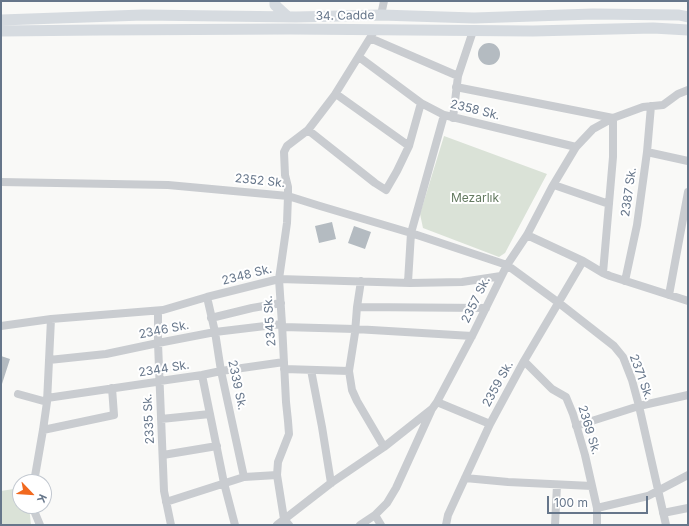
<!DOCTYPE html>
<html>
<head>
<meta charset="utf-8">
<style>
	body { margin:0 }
	#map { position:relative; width:689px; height:526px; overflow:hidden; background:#f9f9f7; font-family:Inter,sans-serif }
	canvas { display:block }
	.frame { position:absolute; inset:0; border:2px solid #66768a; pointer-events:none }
	.north { position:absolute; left:12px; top:474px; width:40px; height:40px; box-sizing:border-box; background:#fff; border:1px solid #c2c8d0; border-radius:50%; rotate:115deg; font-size:11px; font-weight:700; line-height:16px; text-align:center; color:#66768a }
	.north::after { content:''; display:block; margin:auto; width:14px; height:18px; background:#f1691f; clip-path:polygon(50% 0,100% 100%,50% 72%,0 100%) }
	.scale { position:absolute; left:547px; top:496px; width:101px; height:18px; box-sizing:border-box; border:2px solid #66768a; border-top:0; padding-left:5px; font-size:12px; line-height:14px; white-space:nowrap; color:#66768a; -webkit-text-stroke:3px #fff; paint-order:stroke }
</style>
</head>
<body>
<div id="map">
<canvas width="689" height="526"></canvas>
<div class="frame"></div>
<div class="north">K</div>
<div class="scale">100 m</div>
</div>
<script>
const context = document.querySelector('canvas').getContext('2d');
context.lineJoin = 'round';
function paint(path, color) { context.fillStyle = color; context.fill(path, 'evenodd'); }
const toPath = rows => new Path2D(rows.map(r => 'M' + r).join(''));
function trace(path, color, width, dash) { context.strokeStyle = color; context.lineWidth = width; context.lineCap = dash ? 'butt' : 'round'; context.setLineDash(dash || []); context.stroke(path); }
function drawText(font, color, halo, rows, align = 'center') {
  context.font = font + ' Inter,sans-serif'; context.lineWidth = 4; context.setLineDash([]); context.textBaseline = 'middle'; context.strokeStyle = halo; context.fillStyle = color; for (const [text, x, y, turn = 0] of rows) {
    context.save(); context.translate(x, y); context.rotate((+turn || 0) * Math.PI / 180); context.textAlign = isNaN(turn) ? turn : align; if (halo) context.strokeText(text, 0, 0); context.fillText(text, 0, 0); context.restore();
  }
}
paint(toPath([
	[444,136,547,174,505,253,499,257,423,228,420,214],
	[20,488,20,506,29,506,31,525,1,525,1,491]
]), '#dae2d7');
paint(toPath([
	'478 54a11 11 0 1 1 22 0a11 11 0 1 1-22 0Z',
	[332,222,336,239,319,243,315,226],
	[354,226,371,232,365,249,348,243],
	[1,356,10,359,2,384,1,383]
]), '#b4bbc1');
trace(toPath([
	[381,15,384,1],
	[370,38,458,76],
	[359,57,421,103,444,115,576,147],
	[456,87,613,118,613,157,603,273],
	[336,94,409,146],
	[453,118,458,76,473,31],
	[308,130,375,183,386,190,397,171,409,146,421,103],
	[647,152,688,161],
	[1,182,168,185,288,196,320,206,411,233,507,265,559,303,614,346,623,357,632,380,639,406,666,525],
	[554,185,609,204],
	[527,235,583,261,603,273,610,276,688,301],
	[361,281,357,307,355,333,349,371,352,390,357,401,384,447],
	[625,281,637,225,647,152,651,106],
	[408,282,411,233,444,115],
	[669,295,688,192],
	[207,297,215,332,221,371,244,477],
	[357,307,486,308],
	[158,311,158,343,164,491,171,525],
	[211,318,252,308,281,303],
	[1,326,51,319,163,310,207,297,279,279,410,283,462,282,501,276],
	[283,327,355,329,472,336],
	[49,360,106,354,158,343,215,332,282,324],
	[524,361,552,389,566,397,573,414,585,455,597,508,597,525],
	[284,369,349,371],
	[311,370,322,427,331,483],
	[202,375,224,483,235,525],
	[18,394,47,402],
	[47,398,156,382,160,381,202,375,221,371,284,362],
	[437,402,490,424],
	[161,419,210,414],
	[576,426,639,406,688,395],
	[43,430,114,415,112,388],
	[163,455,217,446],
	[465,478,508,482,592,486],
	[34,482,43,430,47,402,51,319],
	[166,502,244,477,277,475],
	[34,506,35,513,40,525],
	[597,508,648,496,688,475],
	[663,513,688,508],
	[375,515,381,525],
	[277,525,331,483,384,447,432,409,437,402,472,336,507,265,527,235,552,187,576,147,593,129,613,118,643,107,663,105,678,94,688,90],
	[289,525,284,519,277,475,278,462,289,434,288,421,286,402,282,324,279,279,287,223,288,196,288,187,285,175,284,152,287,146,308,130,334,96,375,30],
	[360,525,375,515,387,503,396,488,431,411],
	[446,525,448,515,490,424,524,361,583,261],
	[555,525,557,485]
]), '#c9ccd0', 8);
trace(toPath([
	[275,1,275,5,288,17],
	[1,20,143,15,296,17,381,15,474,18,593,14,679,15,688,17],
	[1,31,101,30,290,29,533,31,653,28,688,30]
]), '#d6dbe0', 11);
drawText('12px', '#66768a', '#fff', [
	["34. Cadde",345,16,-1],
	["2358 Sk.",475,110,14],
	["2352 Sk.",260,181,6],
	["2387 Sk.",629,192,-82],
	["2348 Sk.",247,275,-14],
	["2357 Sk.",476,300,-64],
	["2345 Sk.",270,321,-94],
	["2346 Sk.",164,330,-11],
	["2344 Sk.",164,369,-9],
	["2371 Sk.",641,377,70],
	["2359 Sk.",498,384,-61],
	["2339 Sk.",237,385,78],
	["2335 Sk.",149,419,-93],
	["2369 Sk.",589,430,73]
]);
drawText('12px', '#647a61', '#fff', [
	["Mezarlık",475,198]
]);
</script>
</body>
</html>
